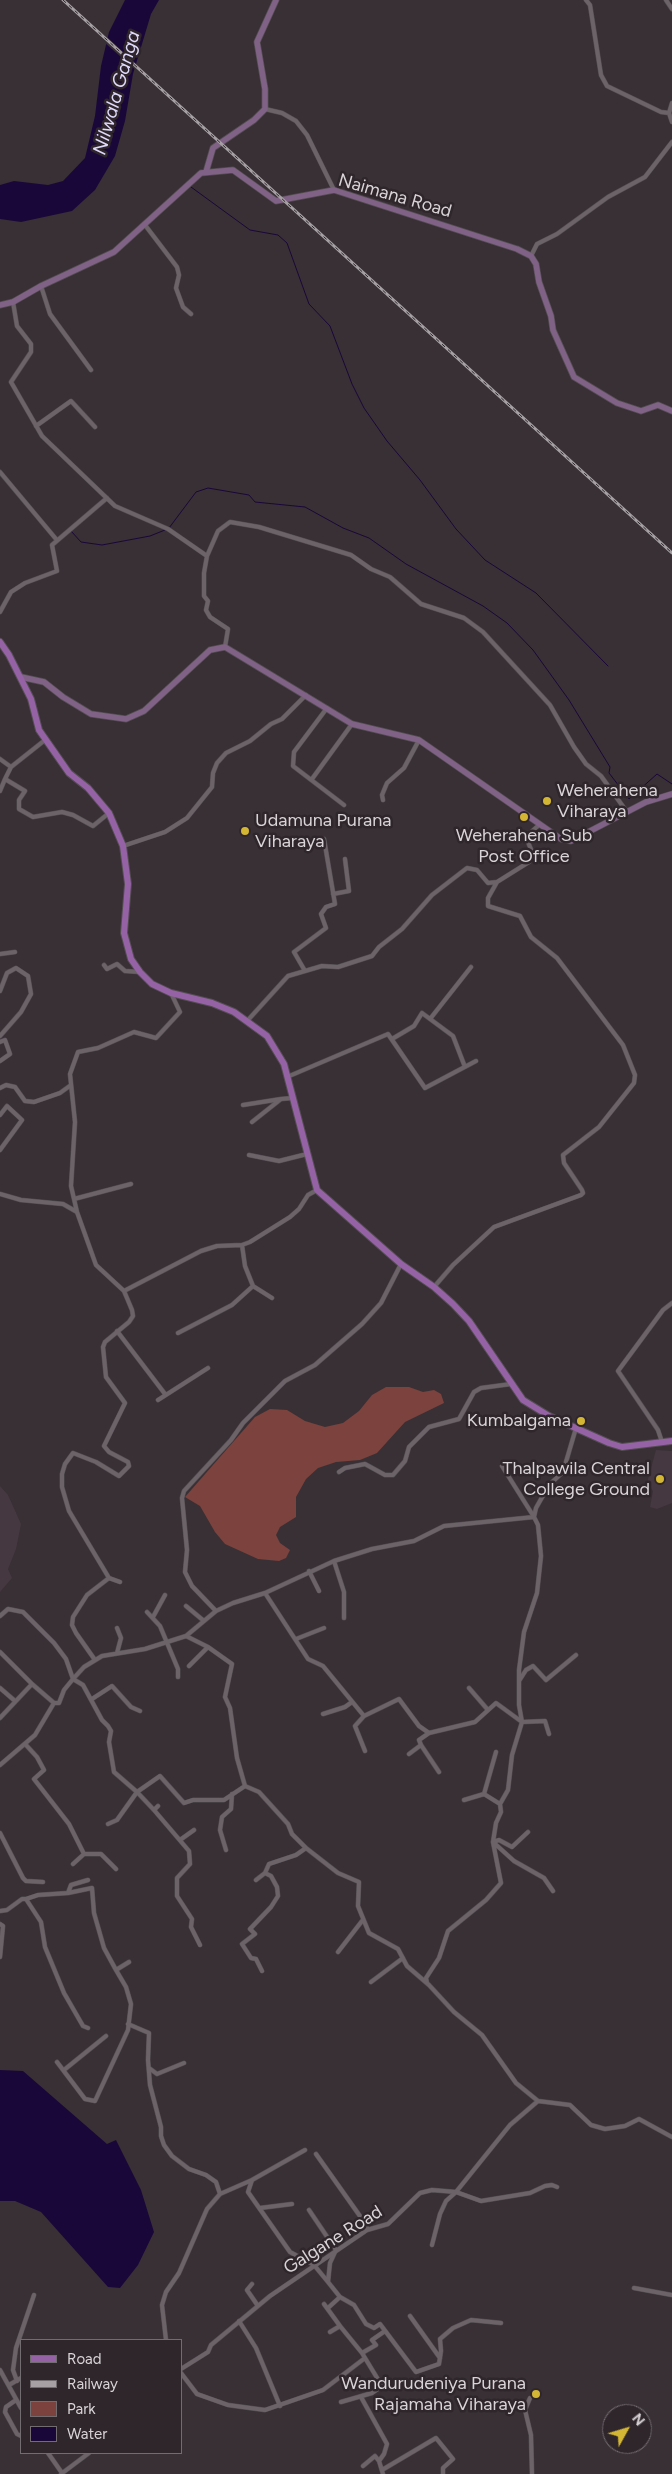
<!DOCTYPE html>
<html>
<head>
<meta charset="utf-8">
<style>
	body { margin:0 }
	#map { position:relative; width:672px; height:2474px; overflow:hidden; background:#383035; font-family:Figtree,sans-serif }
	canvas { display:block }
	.legend { position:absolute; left:20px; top:2339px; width:162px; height:115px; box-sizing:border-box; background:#2e262b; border:1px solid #726b70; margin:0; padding:6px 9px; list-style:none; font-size:15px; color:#d9d3d7 }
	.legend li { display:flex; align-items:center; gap:10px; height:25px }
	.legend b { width:25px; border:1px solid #726b70 }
	.north { position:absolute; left:602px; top:2404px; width:50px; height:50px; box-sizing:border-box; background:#2e262b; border:1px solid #726b70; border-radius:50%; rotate:51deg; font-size:14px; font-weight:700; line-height:20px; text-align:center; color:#d9d3d7 }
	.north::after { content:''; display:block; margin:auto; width:18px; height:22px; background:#d4b635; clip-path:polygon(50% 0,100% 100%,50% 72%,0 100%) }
</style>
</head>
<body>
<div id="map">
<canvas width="672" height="2474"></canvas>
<ul class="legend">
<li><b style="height:6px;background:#9562a5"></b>Road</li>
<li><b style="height:6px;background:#a6a0a4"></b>Railway</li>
<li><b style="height:14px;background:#7c423d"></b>Park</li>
<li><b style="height:14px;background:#1a073a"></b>Water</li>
</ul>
<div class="north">N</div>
</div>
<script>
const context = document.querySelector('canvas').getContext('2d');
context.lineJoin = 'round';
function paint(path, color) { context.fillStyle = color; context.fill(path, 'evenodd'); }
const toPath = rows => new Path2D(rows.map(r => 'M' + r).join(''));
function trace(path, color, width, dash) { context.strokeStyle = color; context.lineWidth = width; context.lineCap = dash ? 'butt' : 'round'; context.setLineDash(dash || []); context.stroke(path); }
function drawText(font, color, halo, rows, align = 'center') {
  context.font = font + ' Figtree,sans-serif'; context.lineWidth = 5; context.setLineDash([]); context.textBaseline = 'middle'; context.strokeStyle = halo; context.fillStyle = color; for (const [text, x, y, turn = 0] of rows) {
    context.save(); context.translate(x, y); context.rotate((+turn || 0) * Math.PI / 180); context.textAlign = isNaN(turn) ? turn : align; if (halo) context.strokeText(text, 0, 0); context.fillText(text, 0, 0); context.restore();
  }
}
paint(toPath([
	[656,1450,672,1451,672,1503,657,1509,650,1507,653,1491,647,1483],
	[0,1486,8,1495,21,1524,16,1549,8,1569,12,1578,0,1592]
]), '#463841');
paint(toPath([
	[386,1387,409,1387,423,1392,434,1390,441,1394,444,1403,405,1422,377,1453,360,1460,336,1462,318,1468,306,1479,296,1497,296,1517,280,1527,276,1535,280,1543,290,1550,286,1558,279,1561,258,1559,225,1544,215,1532,200,1506,185,1497,255,1417,270,1409,287,1410,305,1421,325,1427,343,1423,359,1411,372,1395]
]), '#7c423d');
paint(toPath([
	[125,0,159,0,151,14,133,74,125,121,115,156,95,190,72,211,21,222,0,219,0,185,14,181,48,185,63,181,85,158,95,116,101,66,109,32],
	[0,2070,23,2071,107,2144,116,2140,141,2190,154,2232,138,2265,120,2288,108,2287,41,2212,15,2201,0,2201]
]), '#1a073a');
paint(toPath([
	[106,36,138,66,137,71,104,42]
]), '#383035');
trace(toPath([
	[191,187,250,230,278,235,287,243,309,304,330,326,352,384,364,408,387,441,420,480,456,529,485,560,536,593,608,666],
	[169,528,196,492,208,488,249,495,255,502,305,507,343,528,369,538,406,564,483,606,507,623,533,650,569,700,610,767,609,773,629,799,657,774,672,784],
	[71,531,81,542,102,545,150,536,165,530]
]), '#1a073a', 1);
const street = toPath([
	[586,0,590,5,601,75,607,86,661,112,669,113],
	[666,0,672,9],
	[672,103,669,113,672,122],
	[265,109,282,113,296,121,307,135,334,190],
	[145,225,177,267,179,275,176,288,183,307,191,314],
	[531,256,537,244,557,234,608,197,645,177,672,142],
	[41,286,50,314,91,370],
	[13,302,17,326,31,344,31,352,11,382,42,436,115,506,168,529,207,556],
	[36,426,71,401,95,427],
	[0,472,56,539],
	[0,612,11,592,25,583,57,571,52,545,107,498],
	[225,647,228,629,210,617,206,610,208,601,204,596,204,573,207,556,218,531,230,522,259,527,351,555,371,569,390,577,421,604,464,618,483,632,550,705,574,747,586,764,601,776,627,812],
	[327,708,294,752,293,766,344,805],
	[45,740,11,767,5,779,25,791,19,800,19,809,33,817,62,812,73,815,93,826,109,813],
	[0,759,11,767],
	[312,779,352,724],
	[0,791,5,779],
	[383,800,382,795,387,783,404,768,419,740],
	[123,846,165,832,187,818,212,787,213,773,217,763,226,753,250,741,271,724,282,719,306,695],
	[333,894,349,891,345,859],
	[0,954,15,952],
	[104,965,107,969,117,964,125,971,140,972],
	[305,971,294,952,326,928,321,914,326,907,335,904,324,839],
	[0,991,7,973,16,968,28,976,31,994,21,1012,0,1036],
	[430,1019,471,967],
	[248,1020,288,976,322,966,338,967,372,956,379,947,402,929,432,895,467,868,477,870,488,883,497,882,529,862,532,852,528,842,529,834,540,824],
	[392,1039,414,1026,422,1013,453,1036,465,1067],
	[0,1042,5,1040,10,1054,0,1061],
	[287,1077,388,1034,425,1088,476,1061],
	[0,1088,6,1085,15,1087,25,1101,34,1102,60,1093,71,1085],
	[243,1105,281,1099],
	[0,1115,7,1106,22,1120,0,1150],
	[252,1122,281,1099,292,1098],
	[249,1155,279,1161,307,1154],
	[0,1194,21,1200,63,1204,77,1212,96,1265,124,1291,132,1310,133,1316,129,1322,105,1342,103,1347,106,1377,125,1403,104,1446,109,1452,128,1462,129,1466,119,1476,96,1462,73,1453,65,1464,62,1474,62,1487,69,1511,109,1578],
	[74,1199,131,1184],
	[77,1212,71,1186,75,1122,70,1074,78,1052,98,1048,134,1032,156,1038,180,1012,171,993],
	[253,1286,272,1298],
	[434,1287,453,1265,494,1227,581,1195,583,1193,582,1190,564,1163,563,1155,599,1127,634,1083,635,1075,623,1045,557,958,531,937,520,916,488,906,488,898,497,882],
	[124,1291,201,1251,217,1246,242,1245,250,1242,290,1217,299,1209,308,1195,317,1190],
	[117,1331,165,1394],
	[178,1333,232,1305,253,1286,245,1266,242,1245],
	[158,1400,208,1368],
	[662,1442,658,1430,618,1371,663,1310,672,1303],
	[502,1466,534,1517],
	[339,1472,345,1468,365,1464,385,1475,393,1475,405,1461,409,1447,429,1427,459,1419,474,1392,481,1388,511,1384],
	[334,1561,344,1592,344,1618],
	[309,1571,319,1591],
	[265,1593,308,1659,323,1666,364,1716,399,1699,419,1726,429,1733,475,1722,496,1703,522,1722,545,1721,549,1734],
	[186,1606,204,1621],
	[216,1611,192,1586,185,1572,187,1550,182,1498,184,1491,231,1440,243,1423,285,1381,315,1365,362,1324,381,1303,401,1264],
	[147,1612,160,1626,178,1669,178,1677],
	[0,1616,8,1609,23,1612,54,1643,66,1659,73,1679,83,1685,102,1720,108,1726,111,1731,109,1742,114,1772,137,1792,117,1820,108,1824],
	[153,1617,165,1595],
	[117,1628,121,1638,117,1653],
	[186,1636,208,1647,232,1664,225,1697,230,1708,237,1758,245,1786,259,1792,288,1824,292,1834,306,1848,338,1873,359,1882,358,1906,369,1933,398,1949,407,1966,429,1985,454,2012,482,2035,516,2083,538,2101,570,2105,591,2125,605,2129,625,2126,639,2119,672,2137],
	[296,1639,324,1628],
	[0,1652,32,1684,54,1703],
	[95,1660,76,1633,72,1625,73,1617,87,1595,109,1578,120,1582],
	[189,1666,208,1647],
	[519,1681,526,1670,533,1666,546,1680,576,1655],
	[0,1688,15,1701],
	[469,1688,488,1710],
	[92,1699,112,1686,131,1707,140,1711],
	[323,1714,345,1707,352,1702],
	[364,1716,355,1726,365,1751],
	[0,1718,32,1684],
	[26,1745,37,1757,44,1770,34,1779,69,1824,84,1854,101,1854,116,1869],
	[421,1745,439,1772],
	[409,1754,421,1745,419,1740,429,1733],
	[0,1765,35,1735,54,1703,59,1703,64,1690,73,1679,84,1667,102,1656,145,1649,186,1636,216,1611,233,1603,265,1593,334,1561,372,1549,414,1541,444,1526,534,1517],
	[484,1794,496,1752],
	[464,1800,484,1794,500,1804],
	[158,1806,154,1810,137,1792,160,1776,184,1803,193,1800,224,1800,245,1786],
	[154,1810,189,1851,190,1864,177,1878,177,1896,192,1919,191,1927,200,1945],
	[0,1833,23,1878,26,1881,43,1882],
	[180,1840,194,1830],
	[493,1842,514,1861,544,1878,553,1891],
	[493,1842,499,1840,512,1847,528,1832],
	[226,1850,220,1830,222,1817,231,1809,232,1794],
	[73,1864,84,1854],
	[256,1880,265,1873,269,1864,296,1855,306,1848],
	[68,1893,71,1885,88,1880],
	[26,1899,38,1895,68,1893,92,1888,94,1913,104,1948,116,1970,129,1962],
	[0,1911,7,1910,22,1899,26,1899,41,1922,45,1947,64,1993,83,2026,88,2028],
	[0,1924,3,1926,0,1957],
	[338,1952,362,1921],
	[262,1971,256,1959,251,1958,242,1944,255,1934,250,1929,271,1907,278,1896,277,1887,271,1876,265,1873],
	[371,1982,403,1958],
	[427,1983,426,1978,439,1958,448,1931,486,1900,501,1883,493,1842,496,1823,501,1812,500,1804,508,1790,512,1755,522,1722,519,1705,519,1670,524,1632,537,1593,541,1556,538,1525,534,1517,536,1508,549,1485,563,1472,576,1428],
	[128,2024,149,2033,148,2060,150,2085,161,2127,161,2136,164,2145,172,2156,189,2169,206,2175,216,2182,220,2194,207,2209,179,2273,166,2292,162,2305,166,2340],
	[57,2062,85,2099,95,2101,128,2030,131,2004,126,1987,116,1970],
	[149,2068,157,2074,184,2063],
	[64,2070,106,2036],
	[305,2150,252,2180,248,2192,290,2252,314,2265,328,2282],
	[316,2154,367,2226,367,2230],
	[220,2194,252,2180],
	[260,2208,292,2204],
	[309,2210,336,2250,330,2263,328,2282,340,2297,354,2305,366,2324,374,2328,380,2324,416,2372,439,2364,441,2351,440,2339,453,2328,471,2320,501,2323],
	[432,2245,440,2214,446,2201,456,2192,481,2201,530,2193,545,2186,552,2185,557,2187],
	[252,2284,247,2290,258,2306],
	[634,2288,672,2295],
	[324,2304,340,2326],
	[328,2308,340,2297],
	[410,2316,440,2358],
	[239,2321,256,2348,280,2406],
	[330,2332,340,2326,362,2353],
	[181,2369,208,2352,211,2345,270,2296,367,2230,388,2224,420,2193,432,2190,456,2192,510,2125,538,2101],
	[0,2370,21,2408],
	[181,2373,197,2394,228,2405,265,2410,323,2390,365,2358],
	[17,2381,13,2370,16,2348,34,2295],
	[9,2385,21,2378],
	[361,2397,387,2444,384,2454,379,2461,383,2474],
	[530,2398,525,2410,531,2435,532,2474],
	[16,2400,6,2407,5,2412,17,2434,21,2436],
	[341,2402,372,2393,382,2386,362,2353,376,2345,372,2340,385,2331],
	[48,2453,62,2473],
	[363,2466,375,2456,379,2461],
	[382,2470,436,2438,453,2459,443,2468,443,2474],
	[61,2474,89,2453]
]);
const secondary = toPath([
	[206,172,213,148,254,120,265,109,265,89,257,42,276,0],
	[0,305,13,302,41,286,114,252,201,173,233,170,276,201,334,190,517,249,531,256,536,264,539,282,551,316,553,330,574,377,617,403,641,411,658,405,672,411],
	[21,677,44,682,63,697,91,714,126,719,144,711,210,650,225,647,352,724,419,740,561,839,571,841,646,802,672,794]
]);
const primary = toPath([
	[0,642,9,655,31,699,39,730,69,773,88,788,109,813,123,846,128,884,124,933,131,959,140,972,152,984,171,993,212,1003,234,1012,267,1036,284,1064,317,1190,401,1264,434,1287,453,1304,469,1321,523,1400,549,1416,609,1443,622,1447,672,1441]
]);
trace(street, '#534c51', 5);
trace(secondary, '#534c51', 7);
trace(primary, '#534c51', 8);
trace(street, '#6c6368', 4);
trace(secondary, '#806286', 5.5);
trace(primary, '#9562a5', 6);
const rail = toPath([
	[63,0,672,553]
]);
trace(rail, '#a6a0a4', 3);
trace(rail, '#2e262b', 1, [4]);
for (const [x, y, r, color] of [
	[547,801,5,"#d4b635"],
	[524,817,5,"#d4b635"],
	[245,831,5,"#d4b635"],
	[581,1421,5,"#d4b635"],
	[660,1479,5,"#d4b635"],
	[536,2394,5,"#d4b635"]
]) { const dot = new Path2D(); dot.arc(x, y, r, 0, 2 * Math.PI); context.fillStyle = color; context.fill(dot); trace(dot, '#2e262b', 2); }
drawText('18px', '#d9d3d7', '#2e262b', [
	["Naimana Road",395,196,16],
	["Galgane Road",333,2240,-32]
]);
drawText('18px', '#d9d3d7', '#2e262b', [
	["Weherahena",557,791,"left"],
	["Viharaya",557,812,"left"],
	["Udamuna Purana",255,821,"left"],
	["Viharaya",255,842,"left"],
	["Weherahena Sub",524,836,"center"],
	["Post Office",524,857,"center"],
	["Kumbalgama",571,1421],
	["Thalpawila Central",650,1469],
	["College Ground",650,1490],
	["Wandurudeniya Purana",526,2384],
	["Rajamaha Viharaya",526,2405]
], 'right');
drawText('italic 19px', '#dfd9fc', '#2e262b', [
	["Nilwala Ganga",117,93,-74]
]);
</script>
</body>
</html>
